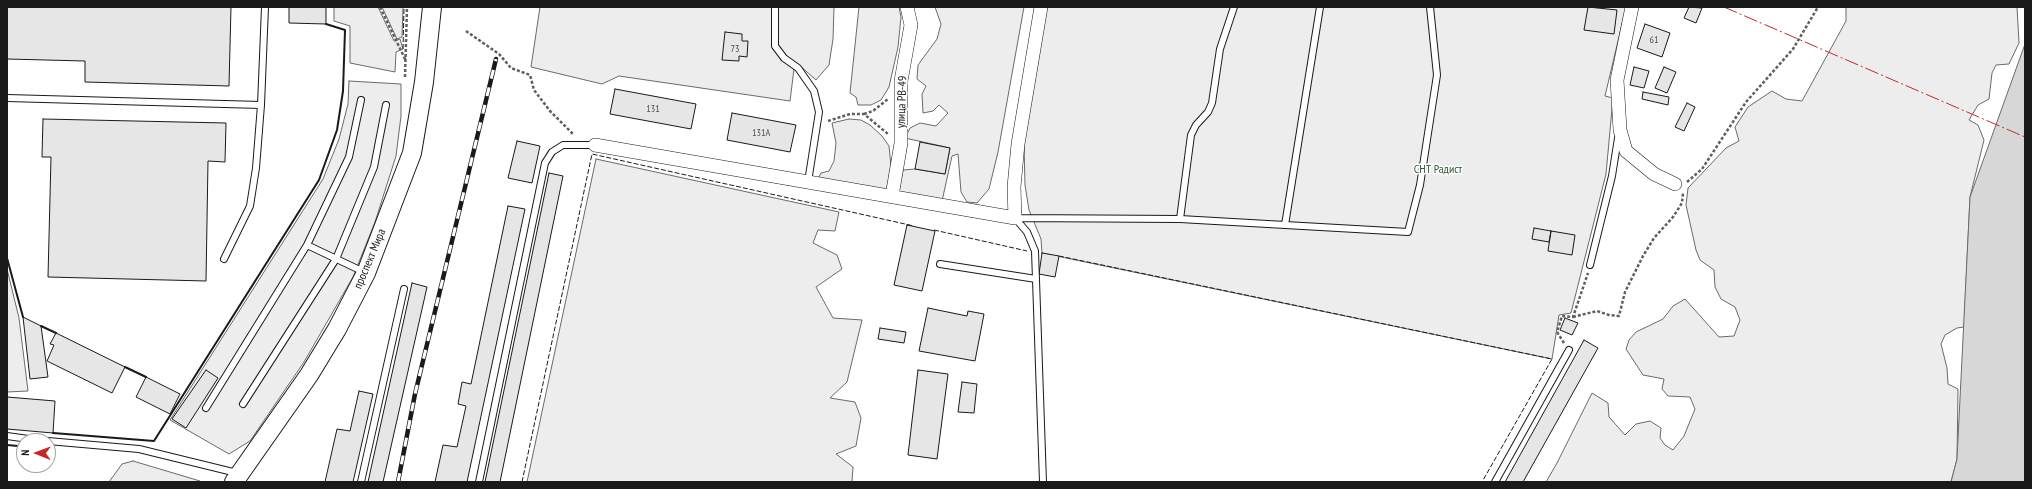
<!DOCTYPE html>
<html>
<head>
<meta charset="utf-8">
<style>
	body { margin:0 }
	#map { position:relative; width:2032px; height:489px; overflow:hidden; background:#fff; font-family:"PT Sans Narrow",sans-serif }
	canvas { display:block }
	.frame { position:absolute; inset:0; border:8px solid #1a1a1a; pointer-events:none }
	.north { position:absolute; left:16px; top:433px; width:40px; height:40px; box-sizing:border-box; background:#fff; border:1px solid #a3a3a3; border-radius:50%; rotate:271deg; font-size:11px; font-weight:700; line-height:16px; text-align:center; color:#1a1a1a }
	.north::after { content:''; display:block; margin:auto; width:14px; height:18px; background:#c62828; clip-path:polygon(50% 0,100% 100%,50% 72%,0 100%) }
</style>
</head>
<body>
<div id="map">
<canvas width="2032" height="489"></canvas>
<div class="frame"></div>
<div class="north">N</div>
</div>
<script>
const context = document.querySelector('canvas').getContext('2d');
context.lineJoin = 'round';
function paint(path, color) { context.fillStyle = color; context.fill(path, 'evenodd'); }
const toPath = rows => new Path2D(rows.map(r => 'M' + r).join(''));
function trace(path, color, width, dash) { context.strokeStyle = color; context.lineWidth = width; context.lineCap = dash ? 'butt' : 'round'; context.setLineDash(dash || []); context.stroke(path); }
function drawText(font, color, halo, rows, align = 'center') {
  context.font = font + ' "PT Sans Narrow",sans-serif'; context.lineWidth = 3; context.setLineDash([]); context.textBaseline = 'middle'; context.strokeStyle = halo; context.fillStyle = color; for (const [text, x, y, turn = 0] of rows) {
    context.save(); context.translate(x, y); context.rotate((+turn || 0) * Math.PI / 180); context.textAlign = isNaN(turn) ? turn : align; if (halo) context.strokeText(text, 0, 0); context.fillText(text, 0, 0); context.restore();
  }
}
const built = toPath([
	[334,7,378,7,394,41,400,39,403,49,396,52,395,72,350,63,350,26,334,21,334,7],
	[382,7,403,7,402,37,397,39,382,7],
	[540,7,834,7,833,39,829,65,816,80,798,64,794,69,790,101,619,76,602,84,531,67,540,7],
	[859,7,899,7,901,17,898,47,889,87,881,100,871,105,858,105,856,97,850,93,859,7],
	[935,7,1024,7,998,152,989,189,977,203,967,202,961,192,958,154,952,156,942,201,898,193,903,170,915,169,945,174,950,148,905,138,910,128,920,123,936,126,948,113,939,105,933,111,923,113,922,94,926,86,917,79,918,65,937,39,941,24,935,7],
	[1044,7,1626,7,1605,96,1613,98,1606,174,1571,313,1559,315,1552,359,1042,253,1041,239,1029,210,1025,185,1024,144,1044,7],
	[1846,7,2017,7,2019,43,2009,64,1996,65,1992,73,1989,99,1978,105,1969,120,1978,125,1984,140,1970,197,1964,327,1957,328,1945,335,1941,344,1947,368,1948,384,1958,389,1957,459,1951,482,1546,482,1557,463,1592,393,1608,403,1609,417,1625,435,1636,424,1650,421,1661,428,1660,438,1665,445,1673,450,1684,436,1695,409,1690,397,1668,396,1662,389,1664,379,1643,375,1626,349,1629,340,1636,332,1663,319,1673,306,1685,299,1719,337,1734,336,1740,320,1735,307,1721,299,1715,287,1714,270,1700,260,1696,250,1686,205,1688,188,1726,148,1739,141,1735,127,1748,107,1772,91,1786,99,1802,101,1846,21,1846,7],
	[349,81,401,84,401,116,396,156,375,222,353,277,304,362,250,441,229,454,170,420,323,179,339,139,348,104,349,81],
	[849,119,861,120,870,125,882,136,889,146,891,166,887,190,818,179,821,173,829,171,834,161,836,143,832,123,849,119],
	[596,159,839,212,835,231,818,230,813,243,837,255,842,269,816,287,833,318,862,320,847,382,830,398,855,402,861,418,856,446,836,454,853,467,852,482,527,482,596,159],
	[7,269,19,318,28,391,7,392,7,269],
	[133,461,200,481,201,482,109,482,122,464,133,461]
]);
paint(built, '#ededed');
trace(built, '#6a6a6a', 1);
const water = toPath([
	[2025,44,2025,482,1951,482,1957,459,1970,197,2025,44]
]);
paint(water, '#d7d7d7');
trace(water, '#6a6a6a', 1);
const building = toPath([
	[7,7,231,7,229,86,85,82,85,61,7,59,7,7],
	[289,7,326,7,326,24,289,23,289,7],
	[1588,7,1617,10,1614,34,1584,30,1588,7],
	[1689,7,1702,8,1696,23,1684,18,1689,7],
	[1645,24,1670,33,1662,57,1637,48,1645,24],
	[725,32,742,34,742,41,748,41,747,57,739,56,739,61,722,60,725,32],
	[1634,67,1649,71,1644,88,1630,85,1634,67],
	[1664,67,1676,72,1667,93,1655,88,1664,67],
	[615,89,696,104,691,129,610,114,615,89],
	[1643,92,1669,97,1668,105,1642,99,1643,92],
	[1687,103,1695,107,1684,131,1675,127,1687,103],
	[732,113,796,125,790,152,727,140,732,113],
	[43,119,226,123,225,162,208,161,206,281,48,277,51,157,42,157,43,119],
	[517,141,540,146,532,183,508,178,517,141],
	[920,142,950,148,945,174,915,169,920,142],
	[549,173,563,176,500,482,485,482,549,173],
	[508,206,525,209,467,482,435,482,443,445,457,447,466,406,458,404,462,382,471,384,508,206],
	[907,225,935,231,922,291,894,285,907,225],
	[1534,228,1551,231,1549,242,1532,239,1534,228],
	[1551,231,1575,235,1572,255,1548,251,1551,231],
	[1042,253,1059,256,1055,277,1039,274,1042,253],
	[412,283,427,287,383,482,368,482,412,283],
	[928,308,967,316,968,311,984,314,975,361,919,351,928,308],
	[23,317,41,326,48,377,30,379,23,317],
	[1565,318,1578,323,1572,335,1560,330,1565,318],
	[880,328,906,332,904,343,878,339,880,328],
	[56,333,125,367,112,393,47,361,54,345,50,344,56,333],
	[1584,340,1598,348,1523,482,1505,482,1584,340],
	[206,370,218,378,186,428,172,419,206,370],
	[918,370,948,374,937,459,908,455,918,370],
	[146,377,180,394,170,414,136,397,146,377],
	[962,382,977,384,974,413,958,412,962,382],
	[359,391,373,394,353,482,325,482,337,429,350,431,359,391],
	[7,397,55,401,53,433,7,429,7,397]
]);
paint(building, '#e6e6e6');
trace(building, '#1a1a1a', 1);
const lane = toPath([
	[775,7,775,46,784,58,798,68,814,91,819,112,808,182],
	[7,98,261,105],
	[1015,218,1180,219,1408,232,1420,185,1437,75,1430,7],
	[1015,218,1027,232,1035,251,1043,482],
	[1180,219,1191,135,1196,125,1208,112,1212,103,1220,49,1234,7],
	[1285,225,1320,7],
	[307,245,364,272],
	[224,259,250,206,256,168,261,105,265,7],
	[940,264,1036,279],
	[1590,265,1612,176,1618,138],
	[243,404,336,259,374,167,386,105],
	[206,408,307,245,349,157,361,100],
	[7,436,43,441],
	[48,441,139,449,237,473],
	[361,482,404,289],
	[479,482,545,163,552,152,563,145,595,145],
	[1495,482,1569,350]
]);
const street = toPath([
	[1632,7,1617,80,1620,130,1626,151,1654,174,1675,184],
	[595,145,1015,218,1014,187,1018,144,1041,7],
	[892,196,901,143,901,81,911,25,907,7]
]);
const secondary = toPath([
	[234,482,309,375,337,329,366,273,412,153,424,82,432,7]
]);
trace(lane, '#1a1a1a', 8);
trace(street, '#1a1a1a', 14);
trace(secondary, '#1a1a1a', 20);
trace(toPath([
	[380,7,406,61],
	[466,31,499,54,511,68,530,75,534,90,550,111,574,135],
	[405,77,407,7],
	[864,114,873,111,888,99],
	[828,121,850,114,864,114,888,134],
	[1687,182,1702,169,1746,102,1793,49,1818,7],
	[1573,317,1597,311,1609,315,1619,316,1625,292,1643,256,1654,238,1673,217,1682,203,1683,193],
	[1564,343,1557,332,1562,316,1573,317,1588,273]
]), '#5f5f5f', 2.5, [3, 2]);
trace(lane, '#fff', 6);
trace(street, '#fff', 13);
trace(secondary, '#fff', 18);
const rail = toPath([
	[398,482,415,394,496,59]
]);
trace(rail, '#1a1a1a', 4.5);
trace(rail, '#fff', 3, [9]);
trace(toPath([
	[403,49,404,7],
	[934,230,1027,251],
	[1059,256,1552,359,1482,482],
	[522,482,592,154,914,226]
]), '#1a1a1a', 1, [5, 2]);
trace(toPath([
	[7,258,23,317],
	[41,326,56,333],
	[125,367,146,377],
	[53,433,154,441,319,180,337,130,343,91,345,30,326,24],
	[7,445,18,446]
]), '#1a1a1a', 2);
trace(toPath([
	[1724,7,2025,137]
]), '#c62828', 1, [14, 3, 2, 3]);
drawText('10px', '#4d4d4d', null, [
	["61",1654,40],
	["73",735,49],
	["131",653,109],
	["131А",761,133]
]);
drawText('12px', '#1a1a1a', '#fff', [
	["улица РВ-49",902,102,-88],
	["проспект Мира",370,259,-67]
]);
drawText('12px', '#2b5a34', '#fff', [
	["СНТ Радист",1438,170]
]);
</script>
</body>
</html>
